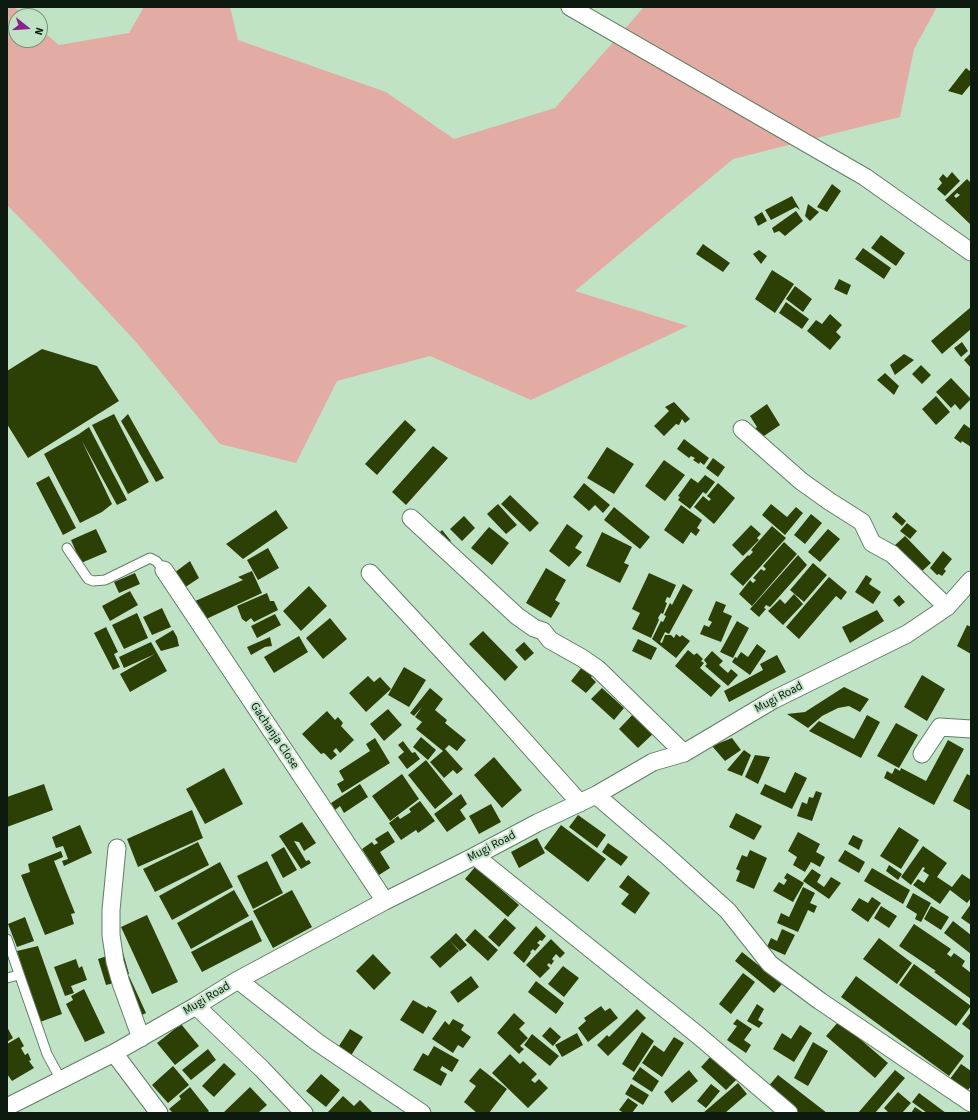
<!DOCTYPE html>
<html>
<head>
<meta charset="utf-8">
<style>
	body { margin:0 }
	#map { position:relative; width:978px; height:1120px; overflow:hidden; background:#c1e3c5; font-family:"Source Sans 3",sans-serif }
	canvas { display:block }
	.frame { position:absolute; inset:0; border:8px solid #0c190e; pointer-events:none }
	.north { position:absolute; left:8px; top:8px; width:40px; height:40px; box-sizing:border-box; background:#c1e3c5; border:1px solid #79927c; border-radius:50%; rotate:107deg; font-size:11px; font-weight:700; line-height:16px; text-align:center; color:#0c190e }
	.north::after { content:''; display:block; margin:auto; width:14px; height:18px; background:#892289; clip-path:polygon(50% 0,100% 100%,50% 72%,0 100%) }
</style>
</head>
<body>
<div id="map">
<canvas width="978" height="1120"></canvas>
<div class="frame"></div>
<div class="north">N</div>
</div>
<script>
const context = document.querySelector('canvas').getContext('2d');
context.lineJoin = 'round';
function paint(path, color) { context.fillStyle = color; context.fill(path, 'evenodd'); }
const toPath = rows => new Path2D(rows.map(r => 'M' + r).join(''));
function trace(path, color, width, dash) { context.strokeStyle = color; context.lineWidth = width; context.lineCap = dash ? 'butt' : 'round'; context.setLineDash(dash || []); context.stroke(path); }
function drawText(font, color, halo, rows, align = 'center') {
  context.font = font + ' "Source Sans 3",sans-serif'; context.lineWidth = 4; context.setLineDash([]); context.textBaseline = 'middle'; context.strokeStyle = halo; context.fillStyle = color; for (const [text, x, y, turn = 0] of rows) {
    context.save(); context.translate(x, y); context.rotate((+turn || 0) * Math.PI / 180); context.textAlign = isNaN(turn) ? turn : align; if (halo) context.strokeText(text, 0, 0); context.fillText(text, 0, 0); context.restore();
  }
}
paint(toPath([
	[7,7,14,7,25,16,16,16,16,40,40,40,40,29,59,45,129,33,144,7,230,7,238,40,386,92,454,139,555,108,644,7,937,7,914,49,900,117,733,159,575,291,688,326,531,400,430,356,337,381,296,463,220,444,136,342,47,246,7,205]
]), '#e2aba4');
paint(toPath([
	[966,68,971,72,971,84,962,95,948,91],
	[952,172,960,181,945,196,937,189,942,183,939,179,943,174,947,178],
	[967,179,971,183,971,225,945,200],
	[957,193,960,195,956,198,954,196],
	[832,184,841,191,827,212,817,207],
	[792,196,800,210,796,207,771,220,765,210],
	[808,204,819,212,810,221,805,216],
	[796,211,803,221,785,236,779,231,774,233,772,228],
	[762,212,767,221,758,226,754,217],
	[881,235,905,253,896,266,871,248],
	[703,244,730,263,723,272,696,254],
	[863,248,891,268,884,279,855,259],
	[759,250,767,256,761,264,753,254],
	[772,270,794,284,775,313,755,299],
	[839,279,851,285,847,295,834,289],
	[795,286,812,299,803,312,786,299],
	[786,302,809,319,802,329,779,313],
	[971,307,971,329,942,354,931,341],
	[830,314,842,325,836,332,841,337,830,350,807,331,816,320,822,324],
	[962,342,968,351,961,357,954,348],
	[42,349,97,366,119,401,28,458,7,424,7,371],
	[971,353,971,368,964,360],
	[904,354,914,360,895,375,890,365],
	[921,365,931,375,922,384,912,374],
	[885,373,899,386,894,395,877,380],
	[951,378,971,399,960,410,955,404,951,408,936,392],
	[936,396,950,412,936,425,922,409],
	[674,402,690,419,685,423,682,419,679,425,676,424,664,436,654,426,669,411,665,407],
	[767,404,780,425,761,438,753,431,757,427,750,416],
	[114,414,149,482,128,494,92,425],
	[128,414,164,478,156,482,121,421],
	[405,420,416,430,377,475,365,464],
	[964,424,971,429,971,447,962,441,961,443,954,438],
	[89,427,127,500,117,505,82,441,112,504,102,512,80,523,44,454,79,434],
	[684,439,709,458,704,465,700,462,699,464,693,460,695,458,691,456,689,458,677,449],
	[433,446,448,458,406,505,392,492],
	[607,447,634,464,614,494,587,478],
	[713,458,725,467,718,477,706,468],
	[664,460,685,475,665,501,645,486],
	[705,475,715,482,706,494,703,492,690,509,678,500,680,497,678,496,691,478,698,483],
	[49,476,76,528,63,535,36,483],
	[584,483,610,505,603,513,595,505,589,511,573,497],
	[718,483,735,498,714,524,694,507,703,496,709,501,711,499,707,496],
	[510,495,539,523,530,532,501,504],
	[498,504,517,525,506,534,487,514],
	[771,504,787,517,796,507,803,513,785,535,762,515],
	[681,505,702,520,697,528,700,530,696,536,691,532,683,544,664,530],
	[614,507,650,537,640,549,604,520],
	[276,510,288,528,243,559,226,544],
	[896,512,906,521,902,526,892,517],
	[811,514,822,523,805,544,794,535],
	[464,516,475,528,462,541,450,529],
	[907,523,917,531,910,539,900,531],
	[567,524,583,536,575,548,582,552,569,567,549,551],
	[751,525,761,534,757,538,759,540,743,556,732,545],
	[772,526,786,538,743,586,730,574,748,555,749,556,753,552,751,550],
	[489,527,509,543,492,565,471,548],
	[96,529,107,552,81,563,71,540],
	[828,529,840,539,820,562,808,552],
	[442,530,451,541,447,544,438,534],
	[602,532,632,547,624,563,629,565,620,583,586,566],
	[905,536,931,563,920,573,894,546],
	[784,542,797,554,752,606,739,594,750,580,753,583,756,580,753,578,761,569,764,571,766,569,763,566],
	[268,548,279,568,258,580,247,560],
	[943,551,952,559,944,569,946,571,942,576,939,574,937,575,930,568],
	[798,555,807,565,770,607,766,605,764,608,766,609,759,617,750,609],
	[190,561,199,578,184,588,174,573],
	[813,563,827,575,804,602,790,590],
	[546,568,566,580,555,600,560,603,551,618,526,603],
	[252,571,262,593,202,621,193,602,243,580,238,577],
	[135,573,140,584,119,593,114,582],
	[649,573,676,585,670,598,667,597,665,602,667,603,663,614,661,613,658,618,659,620,651,638,632,629,640,613,632,609],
	[866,575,872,579,869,584,881,592,873,604,855,592],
	[829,577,847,592,841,600,836,596,799,639,786,627],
	[683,584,693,590,669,634,665,632,660,642,662,643,665,635,671,635,674,638,676,634,680,637,682,635,690,641,676,658,652,639,661,621,663,622,666,616,664,615,670,603,672,605],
	[309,586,327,606,301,631,283,611],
	[130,591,138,605,110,621,102,606],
	[267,593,270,601,274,601,278,610,254,622,251,618,246,622,242,619,237,606],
	[794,594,803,604,783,625,768,611,780,599,785,604],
	[899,595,905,602,899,607,893,600],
	[716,601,726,605,723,612,732,616,721,642,700,634,704,625,709,627,712,622,708,620],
	[162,608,171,627,152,635,143,617],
	[877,610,884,621,850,643,842,627],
	[137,613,148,638,124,649,112,625],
	[275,614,281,625,257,638,251,626],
	[330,618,347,639,323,659,306,638],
	[737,621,749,628,733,658,720,652],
	[967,625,971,627,971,654,957,646],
	[106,627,118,652,114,654,120,667,113,670,94,633],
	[173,630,177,637,179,646,161,651,155,641],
	[483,631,518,667,505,681,469,644],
	[299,636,308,652,274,673,264,657],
	[270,637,272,646,265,647,251,655,247,647],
	[638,639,657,648,651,660,632,651],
	[151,642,167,671,130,692,120,674,155,654,124,668,119,657],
	[524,642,534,653,525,661,515,650],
	[757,644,766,651,750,675,732,662,735,657,737,658,741,652,748,657],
	[688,650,694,655,697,653,703,659,701,661,704,663,700,668,721,686,711,697,675,666],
	[712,651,723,661,719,665,728,673,731,669,738,675,728,686,705,666,707,664,704,660],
	[777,655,786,672,729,702,724,691,763,670,760,664],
	[586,662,596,671,591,677,596,682,586,693,571,681],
	[404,667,426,680,409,707,388,695],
	[922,675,945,689,927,721,904,707],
	[368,676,374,682,380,677,391,689,366,712,349,693],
	[844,687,869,699,860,712,849,706,838,708,822,716,808,728,787,714,805,712],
	[430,688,443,699,435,710,447,720,445,723,466,740,457,751,449,745,445,749,463,769,457,774,453,770,444,778,430,762,443,751,416,729,422,722,415,717,422,707,414,716,410,713],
	[602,688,624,708,614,720,591,699],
	[388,709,402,725,384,741,370,724],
	[327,711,335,720,338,717,343,723,341,726,354,740,340,753,336,748,333,751,337,755,331,760,324,753,321,754,302,734],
	[636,711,656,731,638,748,619,729],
	[867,715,880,722,861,758,809,731,819,721,854,739],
	[896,723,918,735,899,768,877,756],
	[421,737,436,750,428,760,413,747],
	[375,738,390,763,342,793,337,784,344,780,339,771,370,751,366,744],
	[732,738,741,750,725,761,712,746],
	[948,740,964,749,934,805,884,778,887,771,892,774,895,768,900,771,901,768,926,781],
	[403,741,412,753,415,752,420,759,407,769,398,757,404,752,398,745],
	[744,750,751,755,742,776,727,770],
	[755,755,770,757,758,784,745,777],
	[494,757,522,790,502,808,474,775],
	[426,760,453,794,435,809,408,775],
	[224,768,243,804,205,824,186,789],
	[795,772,807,778,792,809,760,794,765,784,785,793],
	[402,774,419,799,390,821,372,796],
	[967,774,971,776,971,811,953,801],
	[44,784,53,810,7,827,7,797],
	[360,784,368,797,344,813,340,806,335,810,331,803],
	[816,791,822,793,812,821,797,816,802,802,807,804,809,797,813,798],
	[461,794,467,804,460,810,466,819,447,832,434,814],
	[420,801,435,821,418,833,416,830,401,840,389,823,398,816,400,819,411,812,409,809],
	[491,804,501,822,479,834,469,816],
	[192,810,203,838,138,867,127,839],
	[736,813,762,826,754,840,729,827],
	[578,815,606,835,597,848,569,827],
	[302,822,316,843,304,851,299,842,294,841,306,861,309,860,311,863,301,869,279,836],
	[80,825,92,853,64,866,62,861,68,859,63,846,56,848,52,837],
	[561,825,606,859,588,882,544,848],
	[899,827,919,840,901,869,880,856],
	[388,831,395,842,380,852,390,868,379,875,362,849,372,842,374,845,378,843,375,839],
	[798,832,820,844,816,852,825,857,820,867,811,862,805,872,793,865,797,857,788,851],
	[853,835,863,840,859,850,848,844],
	[537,838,545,853,519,868,511,852],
	[198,842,209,865,155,892,143,869],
	[608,843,628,857,621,866,602,852],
	[923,846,947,863,937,877,952,887,962,874,971,880,971,898,967,903,950,890,940,904,913,885,918,879,924,883,929,875,923,871,925,868,923,867,911,885,901,877],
	[284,847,297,870,283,878,271,855],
	[750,850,767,858,754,889,736,881,740,871,736,869,742,855,747,857],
	[845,850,865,862,859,873,838,861],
	[61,851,63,857,54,861,75,913,71,914,74,924,45,935,21,875,30,872,28,864],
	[267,861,283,893,253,909,237,876],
	[220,862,233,887,172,920,159,896],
	[889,865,902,874,898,880,886,871],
	[475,867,519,905,508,917,465,879],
	[872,868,910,890,903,904,864,881],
	[812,869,821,875,817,882,824,887,831,877,841,883,829,899,803,881],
	[787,873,804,883,793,902,773,891,779,882,784,885,787,880,784,878],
	[628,875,650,893,635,914,621,904,629,894,619,887],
	[803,887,815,893,810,903,817,906,814,913,808,910,798,932,777,923,781,913,789,917],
	[234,890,249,916,191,949,177,923],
	[292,890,312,927,273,948,253,911],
	[913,893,931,903,921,922,915,919,917,914,906,907],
	[872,897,881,903,868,922,851,910,859,898,868,903],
	[971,904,971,925,961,918],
	[881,906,897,916,889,928,874,918],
	[931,906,949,917,941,930,924,919],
	[147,915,178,982,152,994,121,927],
	[25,917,34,941,17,947,8,924],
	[505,918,516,928,499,947,488,937],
	[252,920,262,941,202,972,191,952],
	[953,921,971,935,971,954,944,933],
	[914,924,951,949,947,954,951,957,954,953,965,961,962,966,971,973,971,999,934,972,936,971,899,946],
	[536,926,546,936,542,941,540,940,537,943,540,945,535,951,533,949,530,952,531,953,524,963,513,953],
	[475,929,498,950,488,961,465,940],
	[782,929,795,935,785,955,767,947,771,938,777,941],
	[456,933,467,945,460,951,449,940],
	[879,938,912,963,897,984,863,959],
	[551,939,565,953,560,958,556,954,552,959,554,961,551,965,549,963,547,965,550,968,540,978,526,965],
	[449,940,459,951,440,968,430,957],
	[38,946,62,1014,40,1022,17,951],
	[122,949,129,974,124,975,116,951],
	[742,952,782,984,774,993,735,961],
	[373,954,391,973,374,990,356,971],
	[110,955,118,982,106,985,98,959],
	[76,959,79,968,82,966,87,980,71,986,74,993,65,996,54,967],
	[914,964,971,1006,956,1026,899,985],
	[563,966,579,978,564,997,548,984],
	[743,973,755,982,731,1014,719,1004],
	[129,976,146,1013,138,1017,121,980],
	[471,976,479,987,458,1003,450,992],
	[856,976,964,1056,949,1076,841,997],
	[536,981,564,1003,556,1014,528,992],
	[84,989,105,1033,85,1042,66,1004,73,1000,71,996],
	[413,1000,427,1008,428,1006,437,1011,423,1034,400,1020],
	[757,1004,764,1009,758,1020,763,1023,759,1028,747,1021],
	[601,1006,605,1011,610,1008,618,1018,588,1042,578,1028,586,1021,584,1018],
	[637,1009,646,1018,608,1056,597,1045,607,1035,609,1037],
	[971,1012,971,1031,962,1024],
	[514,1013,525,1023,519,1029,528,1038,520,1046,524,1049,519,1054,497,1033],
	[453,1019,464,1025,461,1030,471,1037,463,1048,458,1045,453,1053,432,1039,445,1021,449,1025],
	[737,1019,752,1029,744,1040,751,1045,746,1053,727,1040,737,1026,733,1024],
	[839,1021,888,1063,875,1078,826,1036],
	[181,1024,199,1046,175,1065,157,1043],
	[800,1025,812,1033,794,1062,773,1049,782,1033,791,1039],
	[7,1027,13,1038,7,1042],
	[550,1027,561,1037,553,1046,542,1036],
	[350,1029,363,1037,350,1057,337,1049],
	[642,1032,654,1041,634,1072,622,1064],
	[577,1033,583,1045,562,1057,555,1045],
	[532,1034,559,1056,550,1066,524,1045],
	[19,1037,24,1046,21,1048,25,1055,28,1053,31,1060,29,1061,34,1068,12,1081,7,1074,7,1044],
	[674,1037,684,1043,662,1077,642,1063,654,1045,664,1052],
	[813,1042,828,1051,808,1086,794,1078],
	[434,1046,459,1060,452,1072,442,1066,440,1070,447,1074,441,1086,413,1070,423,1053,428,1056],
	[208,1049,216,1060,191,1080,182,1070],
	[510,1054,520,1064,523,1061,537,1074,531,1080,535,1083,539,1079,548,1088,528,1108,492,1073],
	[712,1055,737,1079,726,1090,701,1067],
	[224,1063,236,1074,214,1097,202,1086],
	[961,1064,971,1071,971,1086,964,1096,947,1083],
	[173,1066,189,1085,168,1103,152,1085],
	[640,1067,659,1081,652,1092,632,1079],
	[480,1068,507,1089,489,1113,477,1113,464,1102,476,1086,469,1081],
	[689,1070,698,1081,672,1103,664,1092],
	[895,1070,905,1078,875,1113,858,1113],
	[321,1074,340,1090,326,1107,306,1091],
	[778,1075,827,1113,799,1113,767,1088],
	[738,1083,747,1094,725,1113,703,1113],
	[631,1084,649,1095,643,1105,625,1094],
	[711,1084,720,1091,706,1108,697,1101],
	[190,1087,209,1111,207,1113,173,1113,169,1109,181,1099,179,1096],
	[250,1087,267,1105,258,1113,223,1113],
	[898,1092,911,1103,902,1113,889,1113,884,1108],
	[919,1093,946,1113,927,1113,912,1102],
	[343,1096,354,1106,360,1100,373,1113,327,1113],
	[628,1098,638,1105,632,1113,624,1113,619,1110],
	[915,1107,924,1113,911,1113]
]), '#2c4006');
const service = toPath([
	[67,548,88,579,93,581,105,580,150,558,156,561,164,570],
	[7,939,47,1054,61,1080],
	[7,978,19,975]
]);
const minor = toPath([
	[570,7,865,177,971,252],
	[742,429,801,481,829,501,862,522,872,543,892,554,947,607],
	[411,518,517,616,534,628,543,631,550,640,582,658,598,669,684,753],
	[164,570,385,901],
	[370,573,485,697,580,803],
	[922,754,940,727,971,729],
	[596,795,666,855,728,911,770,964,820,1001,971,1103],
	[117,848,111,910,111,935,115,962,121,983,141,1038],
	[475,856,699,1036,789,1113],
	[238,980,317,1042,422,1113],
	[196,1006,262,1069,304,1113],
	[114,1053,159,1113],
	[7,1107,114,1053,196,1006,238,980,385,901,475,856,537,823,596,795,653,762,684,753,773,700,907,634,947,607,971,580]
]);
trace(service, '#607f63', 11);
trace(minor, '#607f63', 19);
trace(service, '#fff', 9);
trace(minor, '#fff', 17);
drawText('12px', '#0c190e', '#c1e3c5', [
	["Mugi Road",779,698,-28],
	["Gachanja Close",274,736,56],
	["Mugi Road",492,847,-28],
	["Mugi Road",207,999,-31]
]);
</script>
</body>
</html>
